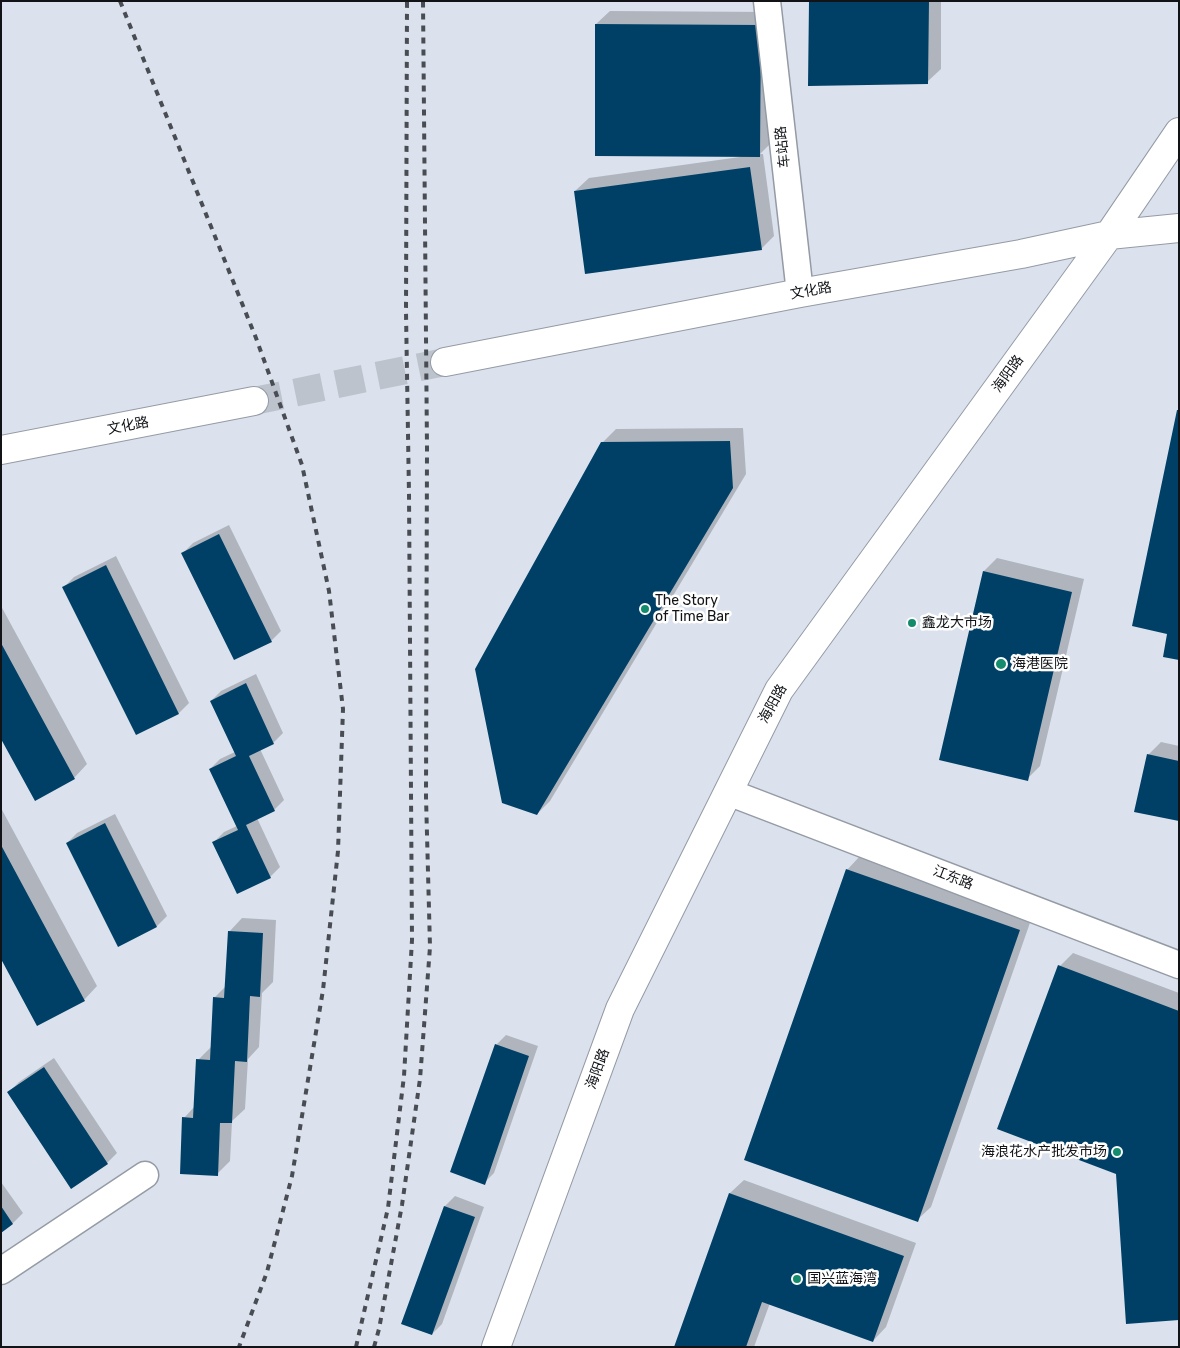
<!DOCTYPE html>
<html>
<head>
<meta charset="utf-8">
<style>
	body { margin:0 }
	#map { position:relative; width:1180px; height:1348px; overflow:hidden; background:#dbe2ed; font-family:Rubik,sans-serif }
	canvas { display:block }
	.frame { position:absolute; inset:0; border:2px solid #111317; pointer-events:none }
</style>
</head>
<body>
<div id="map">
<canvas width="1180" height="1348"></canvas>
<div class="frame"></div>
</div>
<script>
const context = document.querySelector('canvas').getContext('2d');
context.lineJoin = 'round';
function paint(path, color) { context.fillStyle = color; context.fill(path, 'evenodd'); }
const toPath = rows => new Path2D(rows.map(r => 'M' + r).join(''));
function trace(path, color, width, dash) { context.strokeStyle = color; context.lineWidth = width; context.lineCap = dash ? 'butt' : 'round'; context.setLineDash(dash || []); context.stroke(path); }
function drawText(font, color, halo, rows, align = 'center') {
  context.font = font + ' Rubik,"Noto Sans SC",sans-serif'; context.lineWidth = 5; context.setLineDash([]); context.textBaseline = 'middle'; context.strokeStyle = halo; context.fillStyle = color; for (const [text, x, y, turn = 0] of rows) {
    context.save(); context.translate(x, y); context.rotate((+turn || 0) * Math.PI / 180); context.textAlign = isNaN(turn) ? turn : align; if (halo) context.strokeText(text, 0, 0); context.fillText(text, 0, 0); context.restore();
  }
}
paint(toPath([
	[810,1,941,1,941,69,927,82],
	[610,11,773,12,772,142,760,154,763,154,774,236,761,249,575,191,589,178,740,157,740,155,596,24],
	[743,428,746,474,550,801,537,814,602,443,616,429],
	[229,525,281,631,271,641,183,553,193,543],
	[116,556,189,703,179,713,136,734,64,587,74,577],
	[997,558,1084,579,1040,766,1027,779,984,571],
	[1,606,87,764,74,778,1,737],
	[256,674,283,733,273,743,260,749,284,800,274,810,257,818,280,867,270,877,214,842,224,832,237,826,210,769,220,759,235,752,211,701,221,691],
	[1161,742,1179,746,1179,820,1148,755],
	[1,808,97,986,84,1000,1,957],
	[115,814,167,916,157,926,118,945,67,843,77,833],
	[860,856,1032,917,931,1207,917,1220,847,870],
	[242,918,276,920,273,982,262,993,259,1047,248,1059,245,1109,232,1121,230,1161,217,1174,184,1118,195,1106,198,1060,212,1046,214,998,226,986,229,932],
	[1073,953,1179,993,1179,1319,1117,1173,1060,966],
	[506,1035,538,1046,494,1173,484,1183,496,1045],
	[54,1058,117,1153,107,1163,9,1092,19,1082],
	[744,1180,916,1243,886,1327,873,1341,770,1303,754,1347,675,1347,730,1193],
	[1,1182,23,1213,13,1223,1,1231],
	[455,1196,484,1207,442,1324,432,1334,445,1206]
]), '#0003');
paint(toPath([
	[809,1,929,1,928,84,808,86],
	[595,24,761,25,760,157,595,156],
	[750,167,762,250,585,274,574,191],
	[1177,410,1179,410,1179,660,1163,657,1167,634,1132,626],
	[730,441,733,488,537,815,502,803,475,669,601,442],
	[219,534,272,642,234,660,181,553],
	[106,565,179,714,136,735,62,587],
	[983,571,1072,592,1028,781,939,760],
	[1,643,75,779,35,801,1,739],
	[246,683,274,744,249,756,275,811,246,825,271,878,237,894,212,842,238,830,209,769,236,756,210,701],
	[1147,754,1179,761,1179,821,1134,812],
	[105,823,157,927,118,947,66,843],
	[1,845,85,1001,37,1026,1,959],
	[846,869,1020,930,918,1222,744,1160],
	[228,931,263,933,260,997,250,996,247,1062,235,1061,232,1123,220,1123,218,1176,180,1174,182,1117,193,1118,196,1059,210,1060,213,997,224,998],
	[1058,965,1179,1011,1179,1320,1126,1324,1116,1174,997,1129],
	[495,1044,529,1056,485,1185,450,1172],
	[44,1067,108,1164,71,1189,7,1092],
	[729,1193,904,1256,873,1342,762,1302,746,1347,674,1347],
	[1,1206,13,1224,1,1233],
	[444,1206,475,1217,432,1335,401,1324]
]), '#004066');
trace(toPath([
	[254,401,445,362]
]), '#bdc3cd', 28, [28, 14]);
const minor = toPath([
	[767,1,800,293],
	[728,792,1179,965],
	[1,1271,145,1175]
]);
const secondary = toPath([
	[445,362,800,293,1021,254,1109,235,1179,228],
	[1,450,254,401],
	[496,1347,620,1009,779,690,1109,235,1179,132]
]);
trace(minor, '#949ba5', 29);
trace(secondary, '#949ba5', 30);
trace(minor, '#fff', 26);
trace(secondary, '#fff', 28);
trace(toPath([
	[120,1,256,338,302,465,329,591,343,709,338,851,323,990,292,1176,267,1272,239,1347],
	[356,1347,388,1208,404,1076,412,940,409,494,406,312,407,1],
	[374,1347,379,1329,402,1205,420,1079,430,947,426,797,427,448,423,1]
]), '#494d53', 4, [6, 6]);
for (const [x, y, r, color] of [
	[645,609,5,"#148b6d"],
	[912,623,5,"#148b6d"],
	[1001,664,6,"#148b6d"],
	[1117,1152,5,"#148b6d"],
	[797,1279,5,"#148b6d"]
]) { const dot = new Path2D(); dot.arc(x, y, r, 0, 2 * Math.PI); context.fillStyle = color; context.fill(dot); trace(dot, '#fff', 2); }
drawText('14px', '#111317', '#fff', [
	["车站路",783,147,-96],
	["文化路",811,291,-10],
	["海阳路",1008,374,-54],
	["文化路",128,426,-11],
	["海阳路",773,704,-61],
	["江东路",953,878,21],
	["海阳路",598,1069,-70]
]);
drawText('14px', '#111317', '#fff', [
	["The Story",655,601],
	["of Time Bar",655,617],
	["鑫龙大市场",922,623],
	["海港医院",1012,664],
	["海浪花水产批发市场",1107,1152,"right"],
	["国兴蓝海湾",807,1279]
], 'left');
</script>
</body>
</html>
